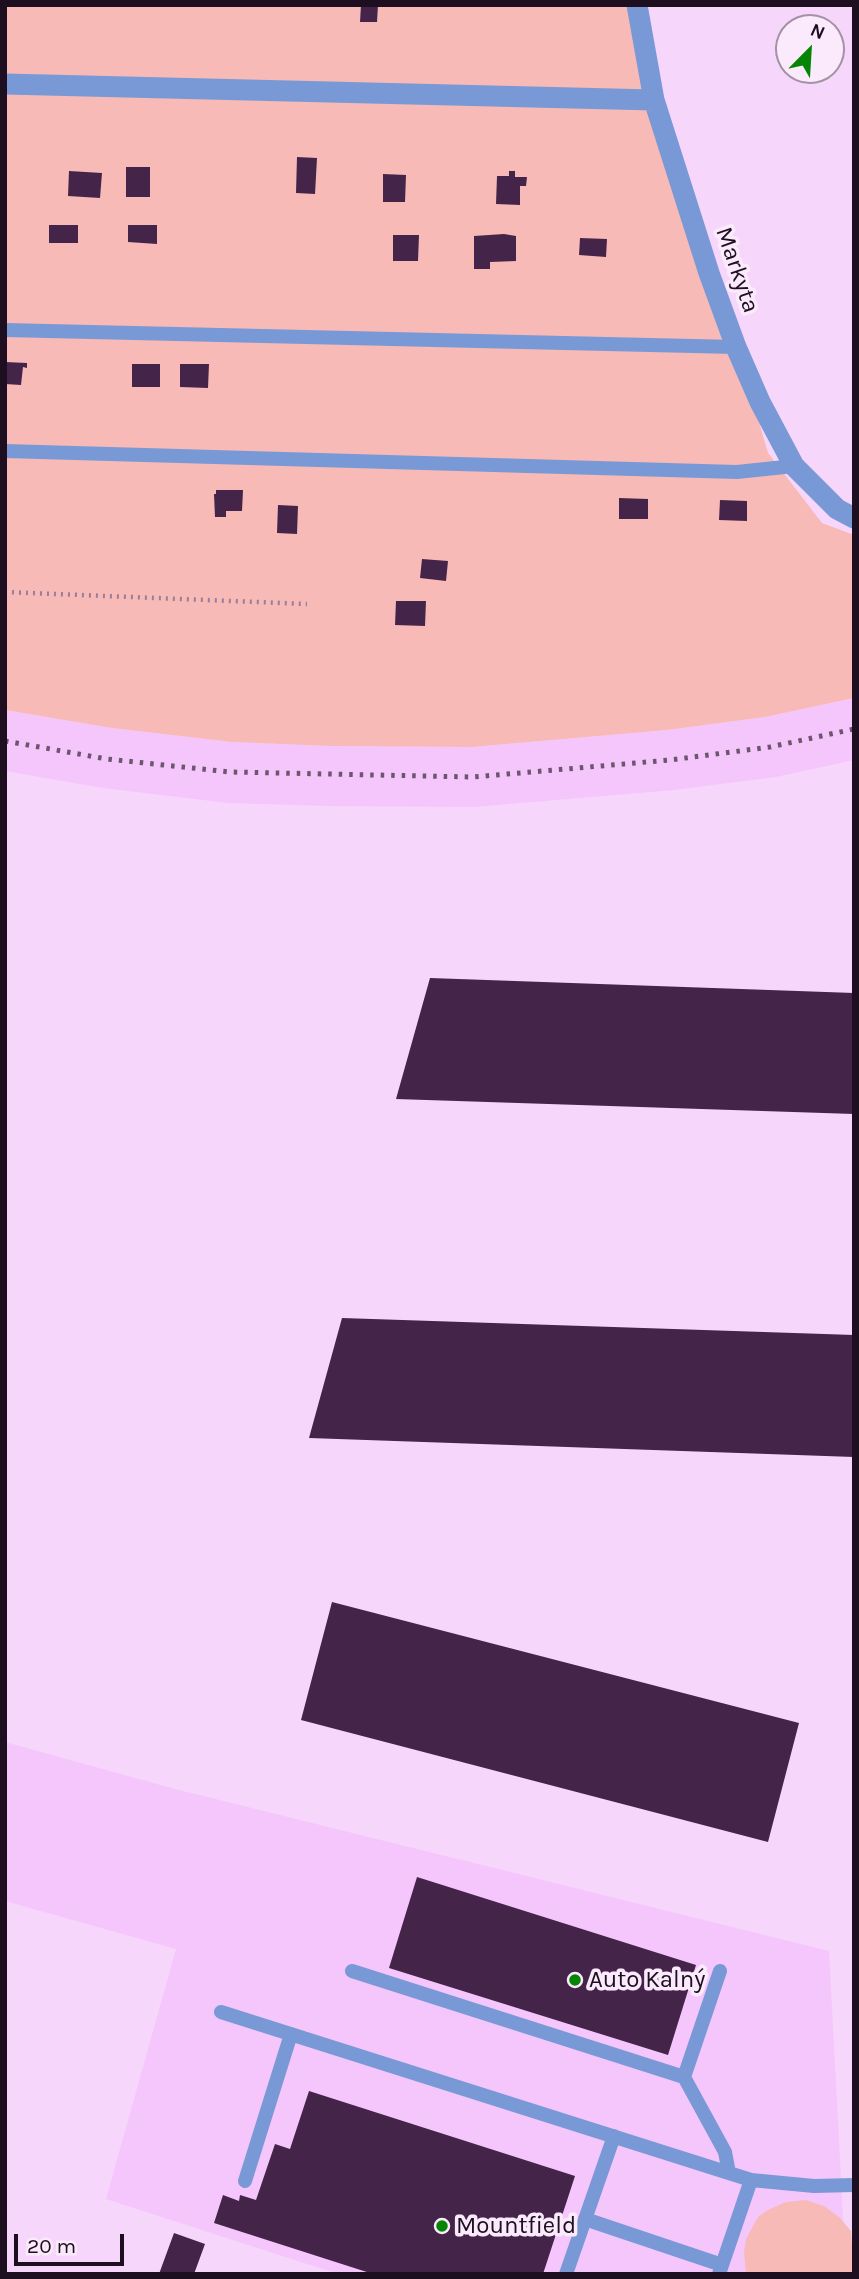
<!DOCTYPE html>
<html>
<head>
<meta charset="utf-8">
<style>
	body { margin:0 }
	#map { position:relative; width:859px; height:2279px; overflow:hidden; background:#f7d6fb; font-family:Karla,sans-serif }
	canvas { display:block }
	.frame { position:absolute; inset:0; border:7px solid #1d0f1f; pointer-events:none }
	.north { position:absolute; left:775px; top:14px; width:70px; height:70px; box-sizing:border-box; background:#faeafc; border:2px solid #a292a4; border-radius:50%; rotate:24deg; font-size:19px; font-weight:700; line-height:28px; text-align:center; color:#1d0f1f }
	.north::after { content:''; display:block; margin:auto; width:24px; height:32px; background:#068504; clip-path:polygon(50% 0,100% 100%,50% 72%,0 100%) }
	.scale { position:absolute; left:14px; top:2234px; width:110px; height:32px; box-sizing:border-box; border:4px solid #1d0f1f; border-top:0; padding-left:9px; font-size:21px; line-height:24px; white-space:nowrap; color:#1d0f1f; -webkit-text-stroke:5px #faeafc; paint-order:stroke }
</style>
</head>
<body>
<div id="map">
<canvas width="859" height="2279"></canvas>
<div class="frame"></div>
<div class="north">N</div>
<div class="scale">20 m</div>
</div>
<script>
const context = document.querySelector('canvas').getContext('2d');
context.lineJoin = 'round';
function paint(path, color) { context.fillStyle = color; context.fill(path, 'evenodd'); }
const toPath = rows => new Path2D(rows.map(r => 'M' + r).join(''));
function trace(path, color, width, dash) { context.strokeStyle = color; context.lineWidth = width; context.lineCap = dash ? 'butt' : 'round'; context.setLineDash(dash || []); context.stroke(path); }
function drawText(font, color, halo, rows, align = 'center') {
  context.font = font + ' Karla,sans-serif'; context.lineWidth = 7; context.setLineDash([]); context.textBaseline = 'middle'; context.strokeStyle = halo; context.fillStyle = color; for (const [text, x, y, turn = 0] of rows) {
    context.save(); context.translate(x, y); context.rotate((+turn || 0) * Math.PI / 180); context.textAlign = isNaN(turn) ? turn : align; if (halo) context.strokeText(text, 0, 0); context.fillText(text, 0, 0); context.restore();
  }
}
paint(toPath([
	[854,698,854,760,776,777,674,790,474,807,328,806,228,803,103,788,5,771,5,710,112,728,232,742,330,746,472,747,667,730,765,717],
	[5,1742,175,1789,829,1951,846,2274,338,2274,106,2199,176,1949,5,1901]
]), '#f5c6fb');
paint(toPath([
	[5,5,637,5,768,453,822,523,854,535,854,698,765,717,667,730,472,747,330,746,232,742,112,728,5,710],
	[806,2200,824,2206,840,2218,851,2231,854,2274,746,2274,744,2252,746,2239,758,2217,768,2210,786,2202]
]), '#f7bab6');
paint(toPath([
	[361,5,378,5,377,22,360,22],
	[297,157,317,158,315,194,296,193],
	[126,167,150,167,150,197,126,197],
	[69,171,102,173,100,198,68,196],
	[509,171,515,171,515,177,527,177,526,186,520,186,520,205,496,204,497,176,509,176],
	[383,174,406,175,405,202,383,202],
	[49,225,78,225,78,243,49,243],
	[128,225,157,225,157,244,128,242],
	[504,234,516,236,516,261,490,262,490,269,474,269,474,236],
	[393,235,419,235,418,261,393,261],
	[580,238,607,239,606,257,579,255],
	[5,362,27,363,27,368,23,367,21,385,5,384],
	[132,364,160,364,160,387,132,387],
	[180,364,209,364,208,388,180,387],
	[216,490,243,490,242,511,226,511,226,517,215,517,214,494,216,494],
	[619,498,648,499,648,519,619,519],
	[720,500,747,501,747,521,719,520],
	[278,505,298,506,297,534,277,533],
	[422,559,448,561,446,581,420,578],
	[396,601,426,601,425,626,395,625],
	[430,978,854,993,854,1114,396,1099],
	[342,1318,854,1335,854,1457,309,1438],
	[332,1602,799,1723,768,1842,301,1720],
	[417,1877,696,1965,668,2055,389,1968],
	[309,2091,575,2176,543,2274,373,2274,214,2223,223,2195,239,2201,240,2195,256,2200,275,2144,290,2149],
	[174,2233,205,2244,194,2274,159,2274]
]), '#45244a');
trace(toPath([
	[5,592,307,604]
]), '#987f9b', 4.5, [2, 5]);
trace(toPath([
	[5,330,736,347],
	[5,451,737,472,794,466],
	[352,1971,684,2077],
	[720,1971,684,2077,725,2152,729,2173],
	[221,2012,751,2180,814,2186,854,2185],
	[245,2181,291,2034],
	[585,2219,722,2265],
	[566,2274,614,2136],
	[719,2274,751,2180]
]), '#7899d6', 14);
trace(toPath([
	[637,5,654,100,709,273,736,347,760,402,794,466,837,509,854,518],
	[5,84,654,100]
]), '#7899d6', 21);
trace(toPath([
	[5,741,107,759,230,772,473,777,670,760,770,747,854,729]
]), '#6b566d', 5, [3.5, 7]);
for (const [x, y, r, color] of [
	[575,1980,7,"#068504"],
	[442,2226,7,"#068504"]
]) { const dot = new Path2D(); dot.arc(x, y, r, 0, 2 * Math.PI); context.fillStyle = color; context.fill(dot); trace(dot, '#faeafc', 2.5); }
drawText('24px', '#1d0f1f', '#faeafc', [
	["Markyta",737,270,71]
]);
drawText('24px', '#1d0f1f', '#faeafc', [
	["Auto Kalný",589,1980],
	["Mountfield",456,2226]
], 'left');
</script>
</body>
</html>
